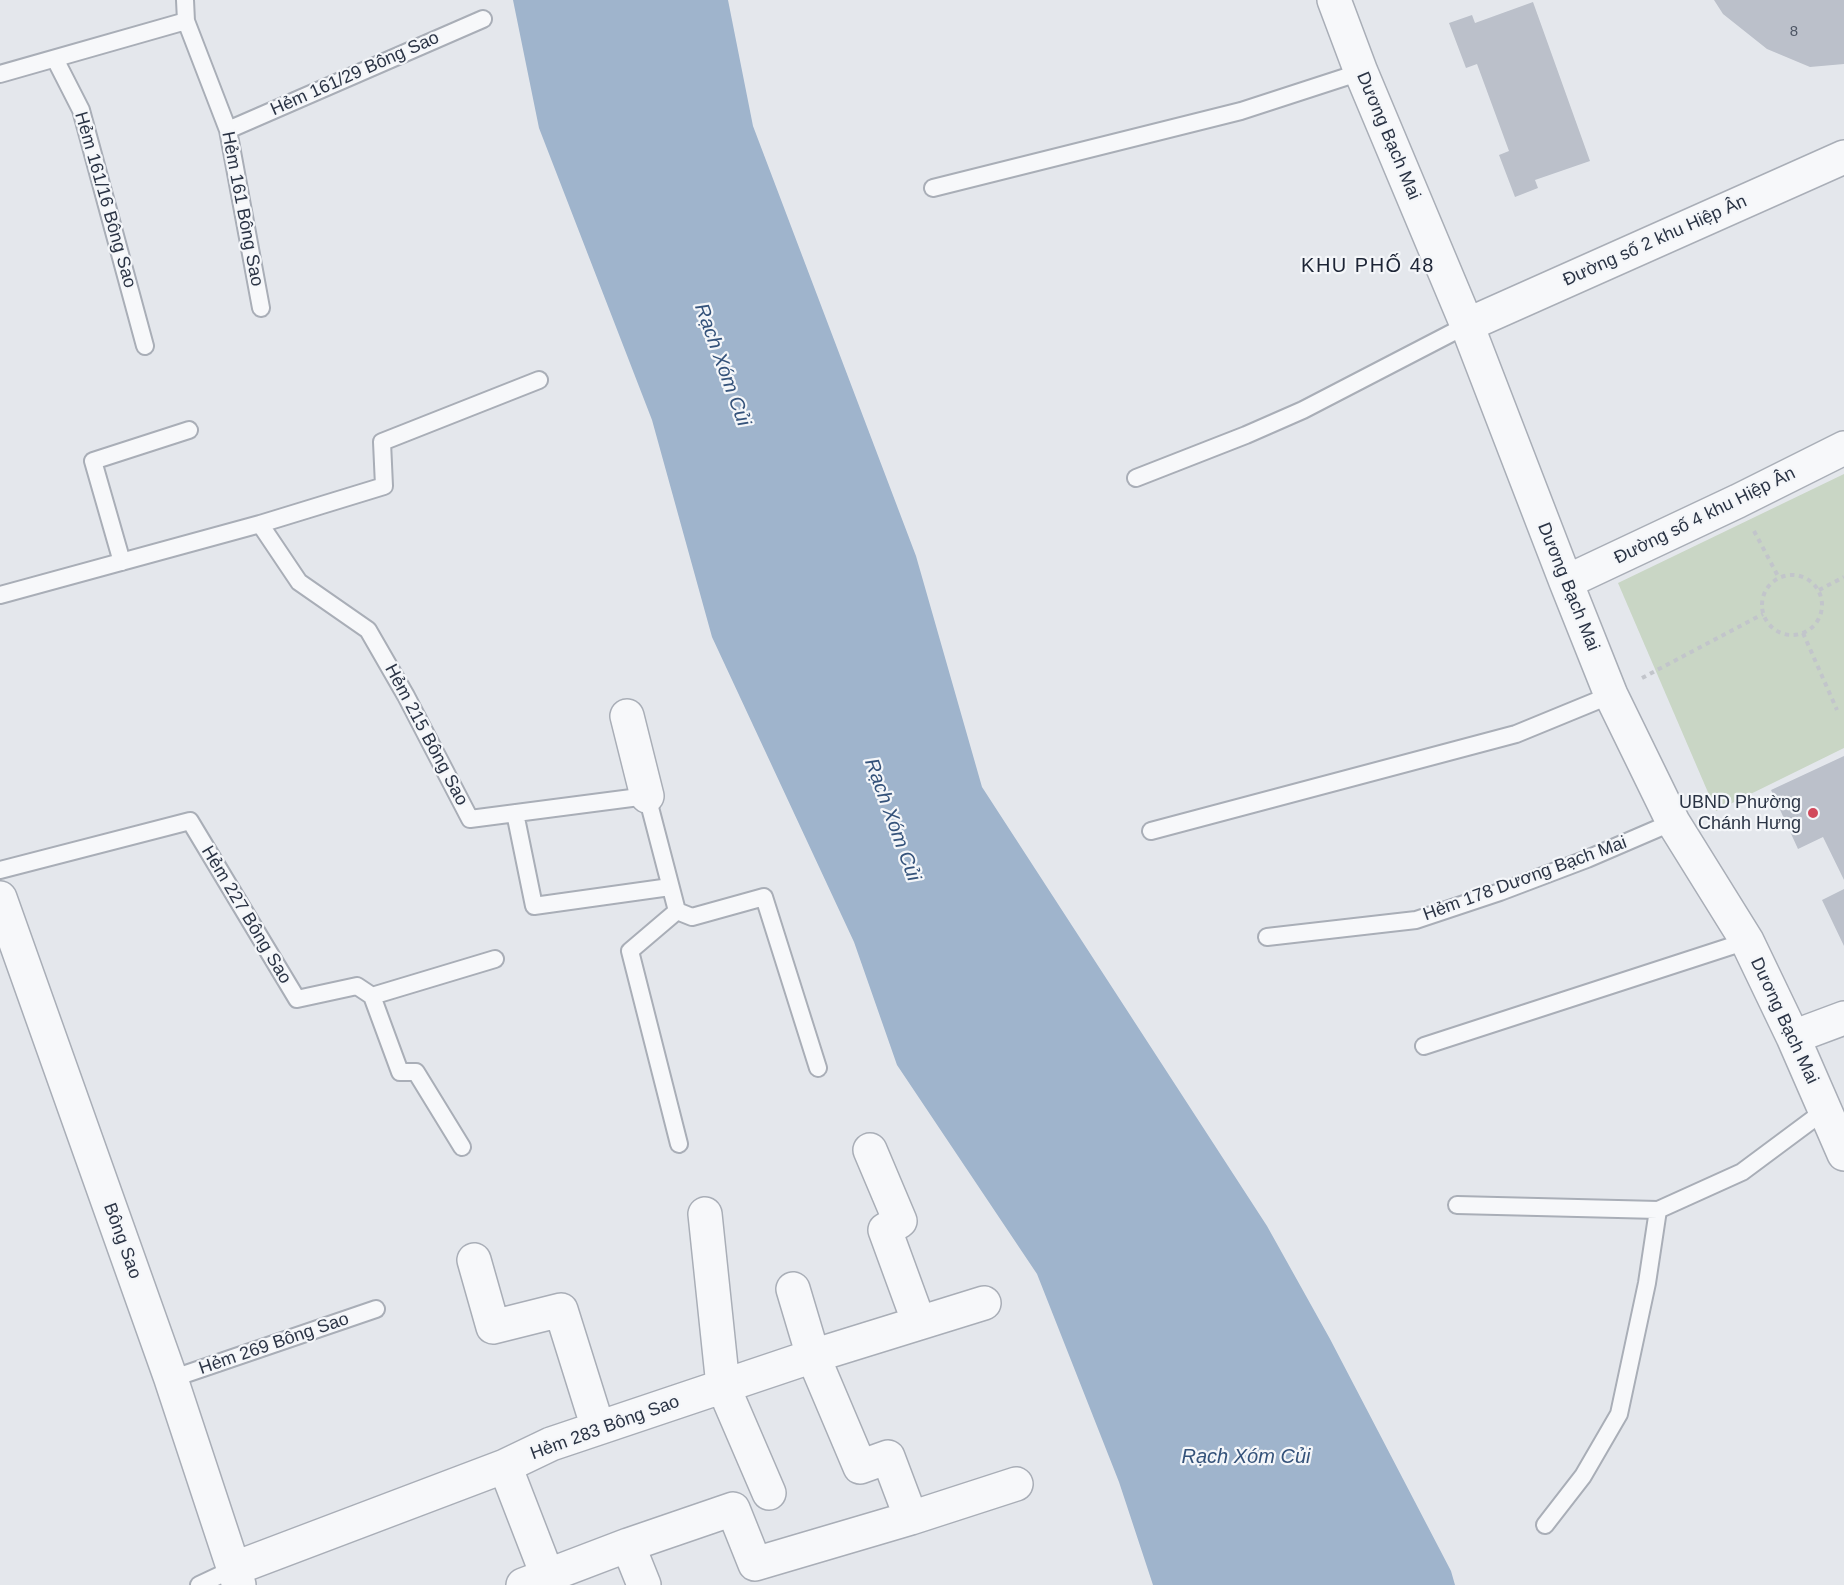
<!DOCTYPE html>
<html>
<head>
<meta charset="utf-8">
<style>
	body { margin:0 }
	canvas { display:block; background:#e4e7ec }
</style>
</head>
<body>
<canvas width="1844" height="1585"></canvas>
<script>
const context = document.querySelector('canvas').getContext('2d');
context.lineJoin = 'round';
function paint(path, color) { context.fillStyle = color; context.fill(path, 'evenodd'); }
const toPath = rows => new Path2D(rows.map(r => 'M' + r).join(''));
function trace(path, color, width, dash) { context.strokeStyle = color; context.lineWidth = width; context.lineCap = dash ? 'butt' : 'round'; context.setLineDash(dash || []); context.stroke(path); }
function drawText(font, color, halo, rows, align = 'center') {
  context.font = font + ' Helvetica,sans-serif'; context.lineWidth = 4.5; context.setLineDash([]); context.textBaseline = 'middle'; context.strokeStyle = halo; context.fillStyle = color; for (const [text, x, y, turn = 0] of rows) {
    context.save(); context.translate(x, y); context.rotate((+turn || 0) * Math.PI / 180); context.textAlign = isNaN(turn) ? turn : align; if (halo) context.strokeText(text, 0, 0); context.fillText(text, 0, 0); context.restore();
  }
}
paint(toPath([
	[1844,474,1844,748,1716,811,1618,583]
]), '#c9d6c5');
paint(toPath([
	[513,0,728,0,753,126,916,556,982,787,1267,1226,1330,1339,1451,1571,1455,1585,1153,1585,1119,1482,1037,1274,897,1065,854,942,712,637,652,420,539,128]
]), '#9fb4cc');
paint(toPath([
	[1714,0,1844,0,1844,64,1810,67,1767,49,1723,14],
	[1533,2,1590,161,1535,180,1538,188,1515,197,1499,155,1509,151,1477,64,1466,68,1449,23,1472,15,1475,23],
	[1844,756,1844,880,1823,837,1798,849,1771,790],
	[1844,889,1844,946,1822,900]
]), '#bbc0ca');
const service = toPath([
	[185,0,186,21],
	[55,59,81,110,145,346],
	[0,74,186,21,228,130,261,308],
	[228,130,483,19],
	[933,188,1241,111,1361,72],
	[1136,478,1246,435,1303,410,1467,325],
	[260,524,384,486,382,442,539,380],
	[122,562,93,461,189,430],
	[0,595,260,524,299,582,368,630,406,696,470,819,647,796,677,911,630,951,679,1144],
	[515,813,534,906,670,887],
	[1151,831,1516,734,1611,695],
	[0,870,190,821,297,999,357,986,372,996,495,959],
	[677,911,692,917,764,897,818,1068],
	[1267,937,1416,920,1500,892,1587,859,1673,822],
	[372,996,400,1072,416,1072,462,1147],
	[1424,1046,1747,941],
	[1457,1205,1658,1210,1742,1172,1824,1111],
	[171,1379,376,1309],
	[1545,1525,1583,1476,1619,1414,1647,1283,1658,1210],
	[199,1585,233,1569]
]);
const minor = toPath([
	[1334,0,1361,72,1467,325,1566,582,1611,695,1673,822,1747,941,1793,1037,1844,1154],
	[1467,325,1844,157],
	[1566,582,1738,501,1844,448],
	[627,716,647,796],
	[1793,1037,1844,1018],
	[870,1150,900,1221,885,1230,919,1323],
	[705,1214,723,1386,769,1493],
	[474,1260,493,1327,561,1310,598,1428],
	[505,1466,551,1585],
	[911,1518,1016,1484],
	[628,1545,733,1509,755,1564,911,1518,888,1457,860,1467,813,1356,793,1289],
	[233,1569,505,1466,551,1444,813,1356,984,1303],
	[523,1585,628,1545,644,1585]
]);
const tertiary = toPath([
	[0,898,171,1379,239,1585]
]);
trace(service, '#a9aeb7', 20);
trace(minor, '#a9aeb7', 36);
trace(tertiary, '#a9aeb7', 36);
trace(toPath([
	[1754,531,1779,578],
	'1762 605a30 30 0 1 1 60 0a30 30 0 1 1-60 0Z',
	[1819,590,1844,577],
	[1803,633,1837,710],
	[1642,678,1763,614]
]), '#c2c5cb', 4, [4.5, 4.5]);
trace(service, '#f7f8fa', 16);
trace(minor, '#f7f8fa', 33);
trace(tertiary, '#f7f8fa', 33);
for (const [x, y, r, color] of [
	[1813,813,6,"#d1495b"]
]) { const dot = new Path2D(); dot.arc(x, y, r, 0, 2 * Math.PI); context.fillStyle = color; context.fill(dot); trace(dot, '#f4f6f9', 2); }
drawText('15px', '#4f5766', null, [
	["8",1794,32]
]);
drawText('18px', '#2b3445', '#f4f6f9', [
	["Hẻm 161/29 Bông Sao",355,74,-24],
	["Dương Bạch Mai",1388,136,67],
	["Hẻm 161/16 Bông Sao",105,200,74],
	["Hẻm 161 Bông Sao",242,209,79],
	["Đường số 2 khu Hiệp Ân",1655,241,-24],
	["Đường số 4 khu Hiệp Ân",1705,516,-26],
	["Dương Bạch Mai",1568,587,68],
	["Hẻm 215 Bông Sao",426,735,62],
	["Hẻm 178 Dương Bạch Mai",1525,879,-20],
	["Hẻm 227 Bông Sao",246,915,59],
	["Dương Bạch Mai",1784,1021,65],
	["Bông Sao",122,1241,70],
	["Hẻm 269 Bông Sao",274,1344,-19],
	["Hẻm 283 Bông Sao",605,1428,-20]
]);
drawText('18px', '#2b3445', '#f4f6f9', [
	["UBND Phường",1801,803],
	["Chánh Hưng",1801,824]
], 'right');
context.letterSpacing = '1.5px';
drawText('20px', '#1d2536', '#f4f6f9', [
	["KHU PHỐ 48",1368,266]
]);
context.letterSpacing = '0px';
drawText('italic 20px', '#34527a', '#f4f6f9', [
	["Rạch Xóm Củi",722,365,70],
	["Rạch Xóm Củi",892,820,70],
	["Rạch Xóm Củi",1246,1457]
]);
</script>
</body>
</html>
